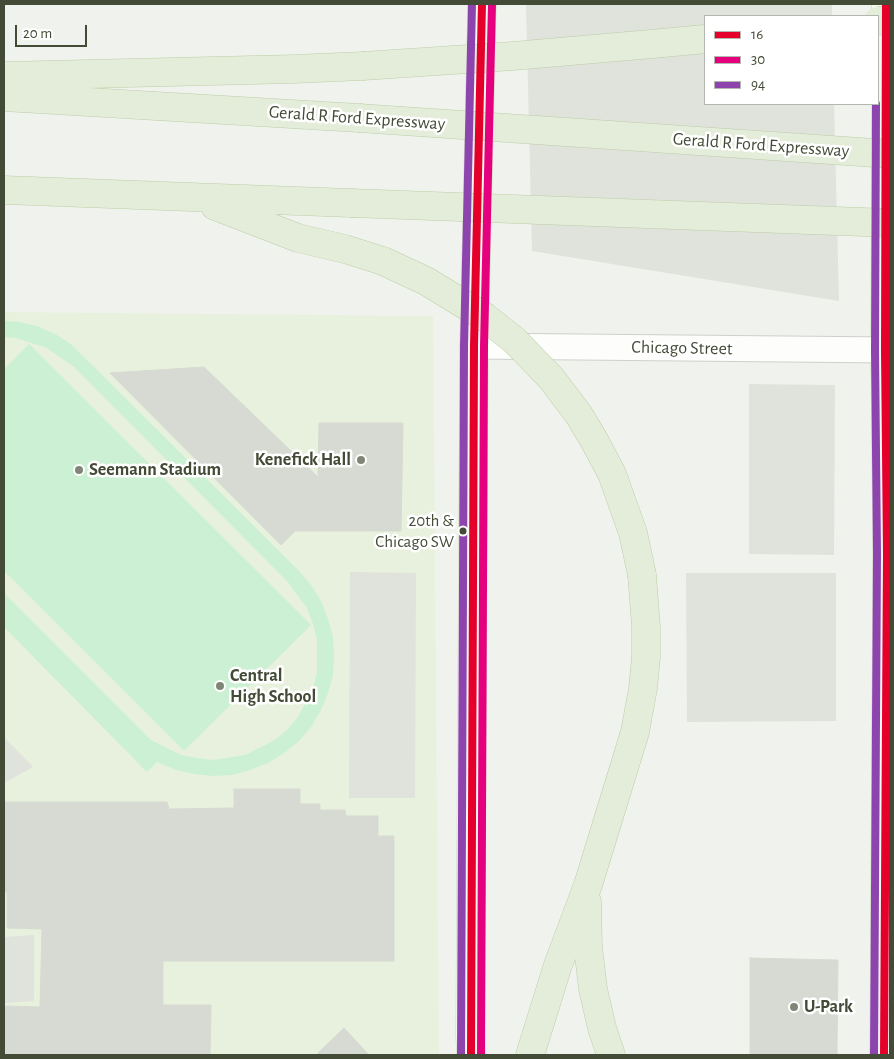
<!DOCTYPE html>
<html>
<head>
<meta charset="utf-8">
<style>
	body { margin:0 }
	#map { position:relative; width:894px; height:1059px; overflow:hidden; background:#f0f3ed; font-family:"Alegreya Sans",sans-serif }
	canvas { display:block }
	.frame { position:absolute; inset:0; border:5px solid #434b37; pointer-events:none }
	.legend { position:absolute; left:704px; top:15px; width:175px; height:90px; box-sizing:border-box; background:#fff; border:1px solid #b4b7af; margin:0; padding:6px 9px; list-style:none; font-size:15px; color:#434b37 }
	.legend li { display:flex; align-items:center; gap:10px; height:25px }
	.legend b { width:25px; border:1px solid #b4b7af }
	.scale { position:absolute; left:15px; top:25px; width:72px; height:22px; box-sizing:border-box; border:2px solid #434b37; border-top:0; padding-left:6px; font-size:15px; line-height:18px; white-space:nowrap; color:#434b37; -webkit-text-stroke:4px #fff; paint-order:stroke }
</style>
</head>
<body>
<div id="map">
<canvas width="894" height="1059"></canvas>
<div class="frame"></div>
<ul class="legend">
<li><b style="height:6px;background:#e4002b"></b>16</li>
<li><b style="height:6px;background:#e5007d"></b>30</li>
<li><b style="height:6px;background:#8e44ad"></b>94</li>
</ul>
<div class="scale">20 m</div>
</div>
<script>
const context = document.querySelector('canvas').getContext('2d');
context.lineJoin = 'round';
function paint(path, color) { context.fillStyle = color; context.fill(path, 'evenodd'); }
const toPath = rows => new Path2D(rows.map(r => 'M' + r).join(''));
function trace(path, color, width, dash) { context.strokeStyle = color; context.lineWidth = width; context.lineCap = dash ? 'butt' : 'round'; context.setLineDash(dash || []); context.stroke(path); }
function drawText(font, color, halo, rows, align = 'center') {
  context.font = font + ' "Alegreya Sans",sans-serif'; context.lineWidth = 5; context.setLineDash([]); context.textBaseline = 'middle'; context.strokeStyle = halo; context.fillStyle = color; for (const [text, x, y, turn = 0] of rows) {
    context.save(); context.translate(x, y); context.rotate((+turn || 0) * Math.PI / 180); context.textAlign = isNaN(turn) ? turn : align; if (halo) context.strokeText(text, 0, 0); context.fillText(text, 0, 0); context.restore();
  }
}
paint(toPath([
	[4,312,433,316,439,1055,4,1055]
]), '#e8f1de');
paint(toPath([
	[4,321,19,322,37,326,55,334,71,344,299,571,311,585,321,601,328,619,333,637,334,656,333,675,328,693,321,710,311,727,299,741,284,753,268,763,250,770,232,775,213,776,194,774,176,770,157,762,147,772,4,627,4,593,151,740,181,755,197,758,213,760,245,755,275,740,287,730,298,717,313,688,317,672,317,640,313,624,307,608,288,582,74,367,47,348,16,338,4,337],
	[29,344,311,625,184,751,4,571,4,369]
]), '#ccf0d3');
paint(toPath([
	[526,4,832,4,832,16,705,16,705,104,834,104,839,301,532,251],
	[749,384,835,385,834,555,749,554],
	[350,572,416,573,415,798,349,798],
	[686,573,836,573,836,721,687,722],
	[4,737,33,767,4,783],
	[34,935,34,1001,4,1003,4,937]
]), '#e0e2dc');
const building = toPath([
	[204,367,318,477,319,423,403,423,401,531,295,531,281,545,110,373,204,367],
	[234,789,300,789,300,804,320,804,320,810,345,810,346,816,378,816,378,836,394,836,394,961,163,961,163,1005,211,1005,210,1055,4,1055,4,1006,40,1007,42,929,7,928,7,892,4,892,4,802,167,802,169,809,234,808,234,789],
	[750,958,838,960,837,1055,750,1055,750,958],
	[344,1028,369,1055,316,1055,344,1028]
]);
paint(building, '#d6dad2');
trace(building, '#d7dbd2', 1);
const tertiary = toPath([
	[474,346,890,350]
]);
const secondary = toPath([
	[471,1055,470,1035,474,346,482,4],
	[884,1055,887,554,885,350,886,4]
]);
const motorway = toPath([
	[663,43,705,39],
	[4,76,294,69,363,66],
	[4,97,359,118],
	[4,190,351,203],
	[215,206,298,238,345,249,383,261],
	[587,902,588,947,593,989,602,1028,611,1055],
	[530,1055,558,965,588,885,635,732,643,688,646,657,646,627,642,575]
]);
trace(tertiary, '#ced1ca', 27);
trace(secondary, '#ced6c6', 29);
trace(motorway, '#bccda6', 29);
trace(tertiary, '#fdfdfc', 25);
trace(secondary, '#f3f7f0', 28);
trace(motorway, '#e4edda', 28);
const motorwayBridge = toPath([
	[878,21,890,20],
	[363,66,513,56,663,43],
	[359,118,890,154],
	[351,203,890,223],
	[383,261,426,281,485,317,514,340,551,378,579,415,594,440,612,474,633,533,642,575]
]);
trace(motorwayBridge, '#bccda6', 29, []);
trace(motorwayBridge, '#e4edda', 28);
trace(toPath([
	[471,1055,474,346,482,4],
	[884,1055,887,554,885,350,886,4]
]), '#e4002b', 8);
trace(toPath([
	[481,1055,484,346,492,4]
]), '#e5007d', 8);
trace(toPath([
	[461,1055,464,346,472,4],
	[874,1055,877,554,875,350,876,104]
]), '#8e44ad', 8);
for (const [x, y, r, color] of [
	[361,460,5,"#808677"],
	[79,470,5,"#808677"],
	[463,531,4.5,"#434b37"],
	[220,686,5,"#808677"],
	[794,1007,5,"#808677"]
]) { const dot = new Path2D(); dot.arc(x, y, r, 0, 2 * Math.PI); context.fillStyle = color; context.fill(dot); trace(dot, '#fff', 2); }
drawText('17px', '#434b37', '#fff', [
	["20th &",454,521],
	["Chicago SW",454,542]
], 'right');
drawText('18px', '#434b37', '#fff', [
	["Gerald R Ford Expressway",357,118,4],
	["Gerald R Ford Expressway",761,145,4],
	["Chicago Street",682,348,1]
]);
drawText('bold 18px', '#434b37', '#fff', [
	["Kenefick Hall",351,460,"right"],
	["Seemann Stadium",89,470],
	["Central",230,676],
	["High School",230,697],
	["U-Park",804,1007]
], 'left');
</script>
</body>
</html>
